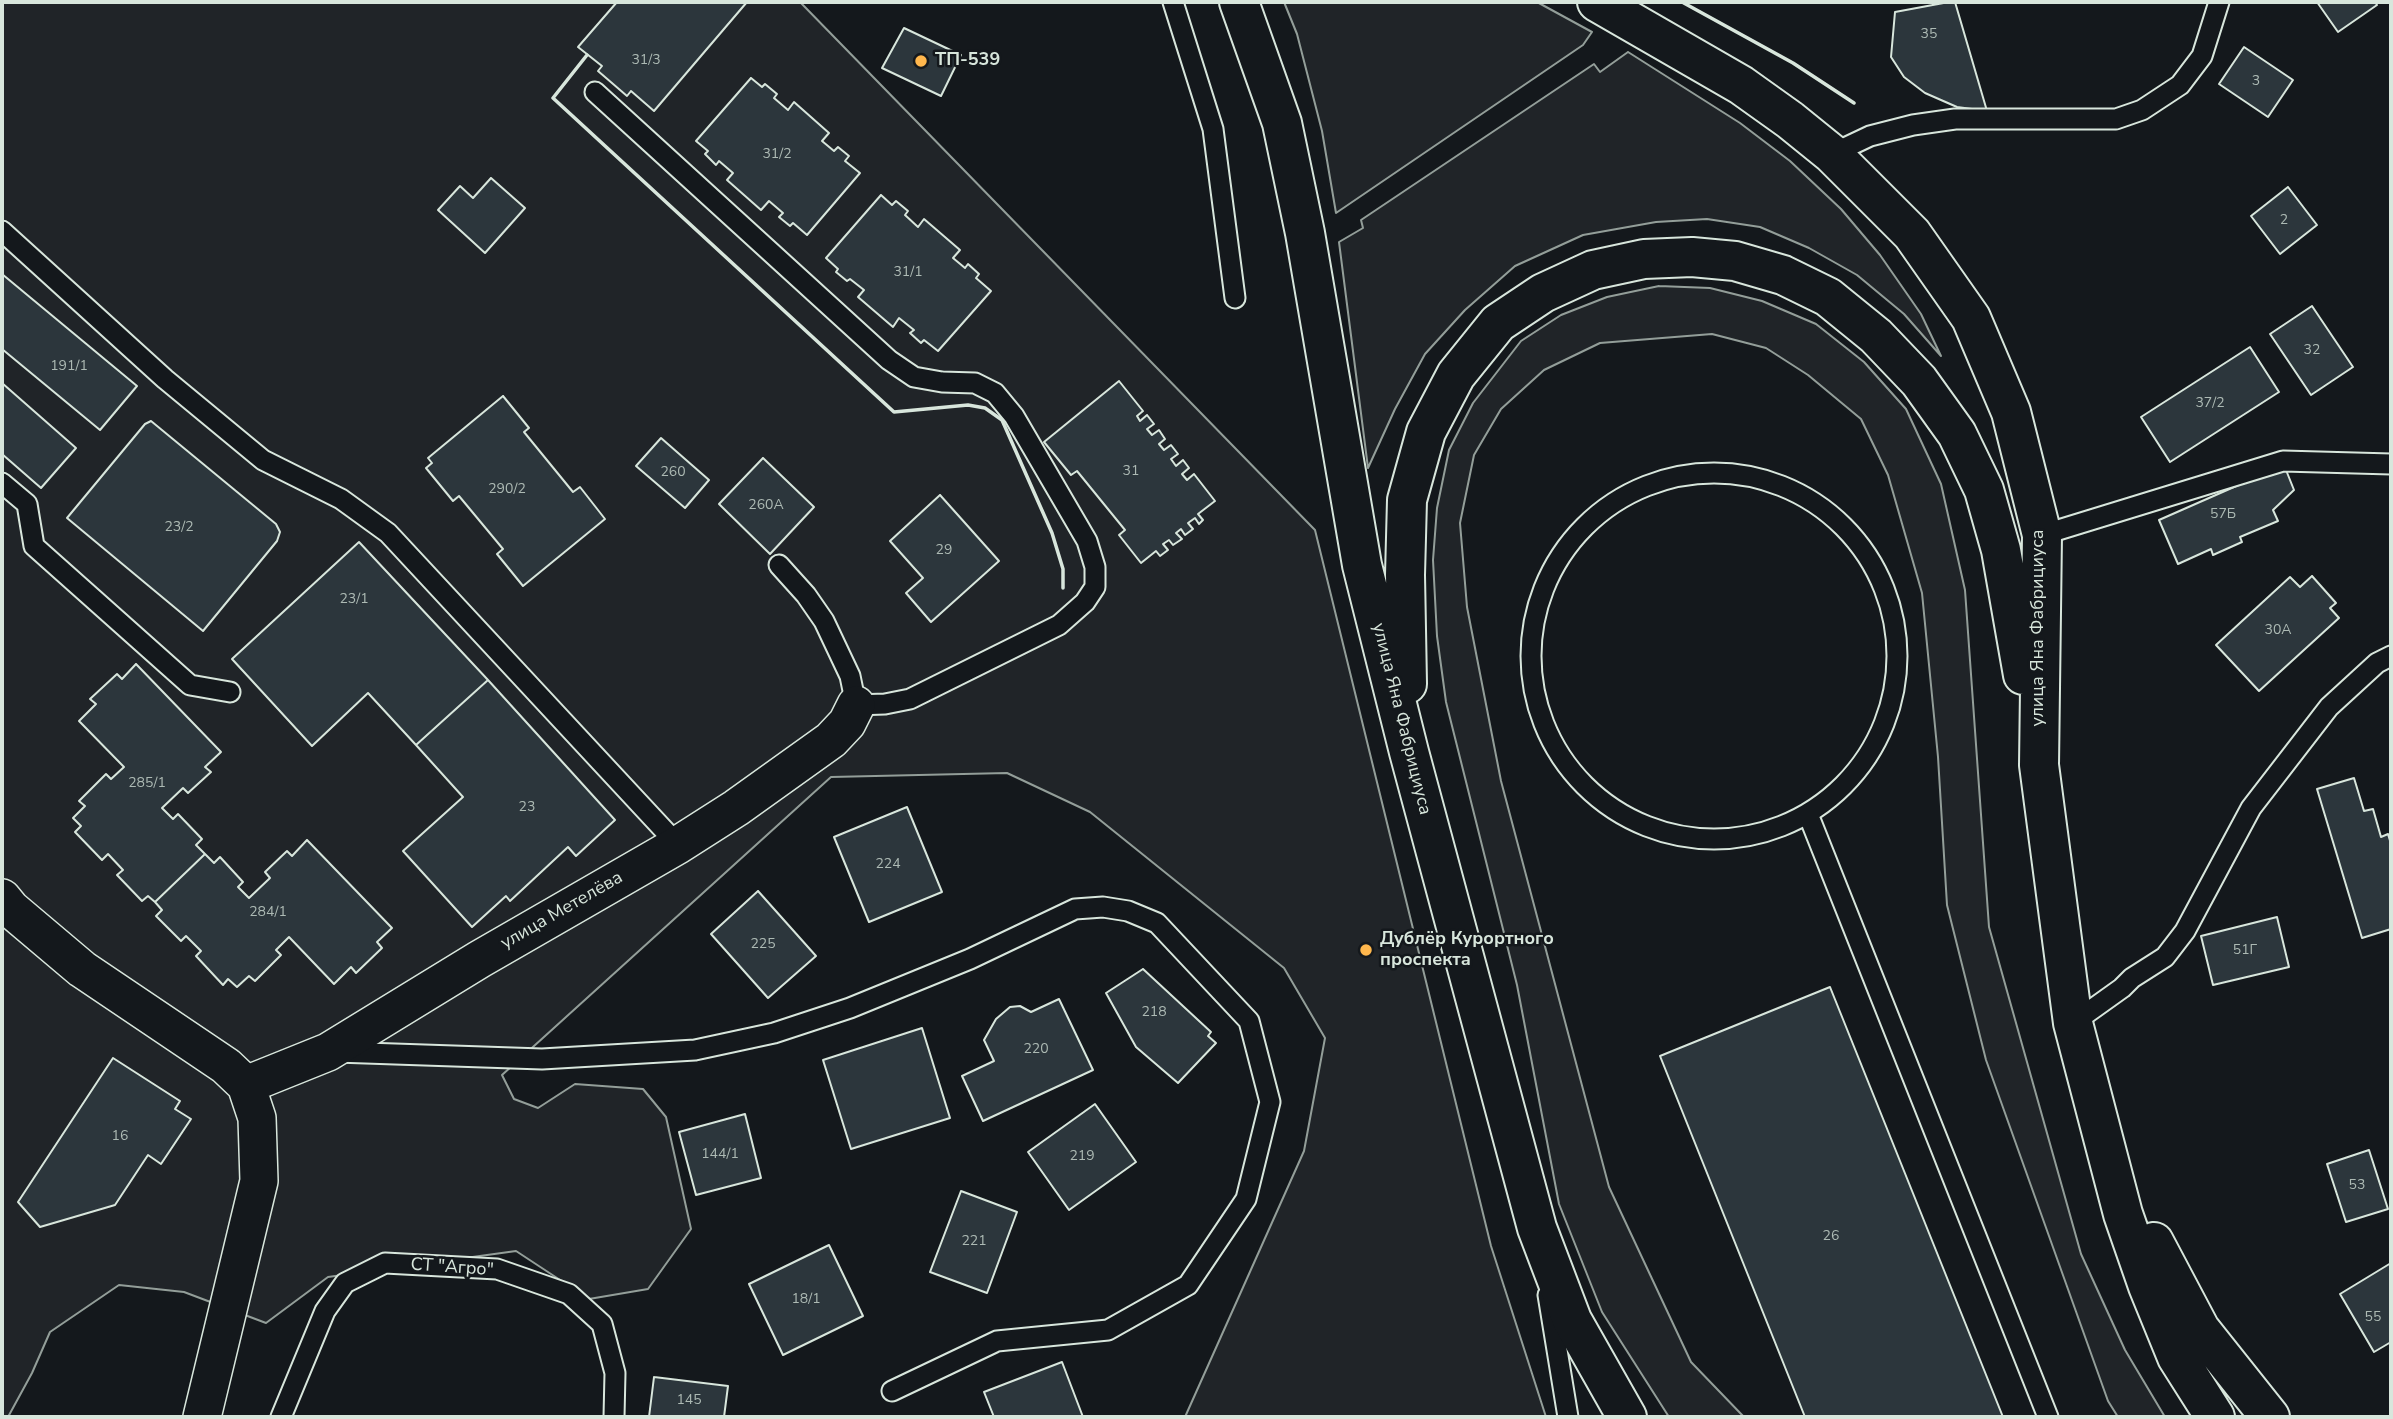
<!DOCTYPE html>
<html>
<head>
<meta charset="utf-8">
<style>
	body { margin:0 }
	#map { position:relative; width:2393px; height:1419px; overflow:hidden; background:#14181c; font-family:"Nunito Sans",sans-serif }
	canvas { display:block }
	.frame { position:absolute; inset:0; border:4px solid #d8e6dc; pointer-events:none }
</style>
</head>
<body>
<div id="map">
<canvas width="2393" height="1419"></canvas>
<div class="frame"></div>
</div>
<script>
const context = document.querySelector('canvas').getContext('2d');
context.lineJoin = 'round';
function paint(path, color) { context.fillStyle = color; context.fill(path, 'evenodd'); }
const toPath = rows => new Path2D(rows.map(r => 'M' + r).join(''));
function trace(path, color, width, dash) { context.strokeStyle = color; context.lineWidth = width; context.lineCap = dash ? 'butt' : 'round'; context.setLineDash(dash || []); context.stroke(path); }
function drawText(font, color, halo, rows, align = 'center') {
  context.font = font + ' "Nunito Sans",sans-serif'; context.lineWidth = 5; context.setLineDash([]); context.textBaseline = 'middle'; context.strokeStyle = halo; context.fillStyle = color; for (const [text, x, y, turn = 0] of rows) {
    context.save(); context.translate(x, y); context.rotate((+turn || 0) * Math.PI / 180); context.textAlign = isNaN(turn) ? turn : align; if (halo) context.strokeText(text, 0, 0); context.fillText(text, 0, 0); context.restore();
  }
}
const green = toPath([
	[2,2,800,2,1315,530,1491,1246,1546,1417,1185,1417,1304,1151,1325,1038,1284,968,1090,812,1007,773,831,777,502,1075,514,1099,538,1108,575,1084,643,1089,666,1117,691,1229,648,1289,589,1299,516,1251,328,1277,266,1323,184,1292,119,1285,50,1332,32,1373,8,1417,2,1417,2,2],
	[1284,2,1537,2,1592,32,1583,45,1336,213,1322,131,1297,34,1284,2],
	[1628,52,1740,123,1790,161,1841,209,1880,255,1921,314,1941,356,1904,314,1857,275,1809,248,1760,227,1707,219,1656,222,1583,235,1515,266,1465,310,1425,354,1395,409,1368,468,1339,242,1363,228,1361,220,1594,64,1600,72,1628,52],
	[1659,286,1710,288,1762,301,1816,324,1864,362,1906,409,1941,484,1965,590,1989,927,2081,1254,2125,1350,2165,1417,2118,1417,2108,1401,1986,1060,1947,905,1938,757,1922,593,1888,475,1861,419,1808,375,1766,348,1712,334,1600,343,1544,370,1501,409,1474,455,1460,523,1467,607,1501,781,1609,1187,1691,1362,1744,1417,1669,1417,1602,1312,1559,1204,1517,985,1446,702,1437,636,1433,560,1437,508,1449,450,1473,403,1521,341,1561,315,1607,297,1659,286]
]);
paint(green, '#202428');
trace(green, '#939e99', 2);
const building = toPath([
	[617,2,747,2,654,111,631,91,627,96,598,71,602,66,578,47,617,2],
	[1949,2,1955,2,1987,111,1957,107,1925,93,1904,77,1891,57,1895,12,1949,2],
	[2317,2,2375,2,2377,5,2338,32,2317,2],
	[904,28,961,55,941,96,882,68,904,28],
	[2244,47,2293,80,2268,117,2219,84,2244,47],
	[751,78,762,87,765,84,777,94,774,98,788,110,794,102,829,133,822,141,834,151,838,147,849,156,845,161,860,173,807,235,793,223,790,226,779,217,783,213,769,201,761,210,727,180,733,173,719,161,716,165,705,154,708,151,696,141,751,78],
	[491,178,525,208,485,253,438,210,460,186,473,198,491,178],
	[2288,187,2317,225,2280,254,2251,216,2288,187],
	[881,195,892,205,896,201,908,211,905,215,918,227,924,219,960,250,953,258,965,268,968,264,979,274,976,278,991,291,938,351,924,340,921,343,910,333,914,330,899,318,893,327,858,297,864,290,850,279,847,281,836,272,838,269,826,258,881,195],
	[2,274,137,386,100,430,2,349,2,274],
	[2312,306,2353,367,2311,395,2270,334,2312,306],
	[2250,347,2279,392,2170,462,2141,417,2250,347],
	[1119,381,1143,411,1137,416,1140,421,1147,415,1154,424,1147,429,1152,435,1159,430,1165,439,1159,444,1164,450,1171,445,1178,454,1171,459,1176,466,1183,460,1189,468,1182,474,1187,480,1194,474,1215,501,1198,514,1203,520,1199,524,1195,518,1188,523,1193,529,1185,535,1181,529,1176,533,1182,539,1173,545,1169,540,1163,544,1168,550,1160,556,1156,551,1141,563,1119,535,1125,530,1077,471,1071,475,1044,442,1119,381],
	[2,383,76,448,41,488,2,454,2,383],
	[503,396,529,428,524,432,573,492,580,487,605,519,523,586,497,554,503,549,459,496,453,501,426,468,432,463,428,458,503,396],
	[151,421,276,524,280,532,277,541,203,631,67,518,145,424,151,421],
	[661,438,709,480,685,508,636,466,661,438],
	[763,458,814,507,770,554,719,504,763,458],
	[2284,465,2294,490,2273,510,2278,521,2240,537,2242,542,2213,555,2211,549,2178,564,2159,520,2284,465],
	[940,495,999,561,931,622,906,593,923,578,890,541,940,495],
	[359,542,488,680,416,745,368,693,312,746,232,659,359,542],
	[2312,576,2336,603,2330,608,2339,618,2259,691,2216,645,2290,577,2300,587,2312,576],
	[136,664,221,752,205,767,211,772,188,793,183,788,162,808,173,819,178,814,202,839,196,845,205,854,155,902,148,896,142,901,117,875,123,870,108,854,102,860,75,832,81,826,73,818,85,806,79,801,106,774,111,779,124,767,79,721,96,704,90,699,117,674,122,679,136,664],
	[488,680,615,820,576,856,568,847,510,901,506,896,472,927,403,851,463,797,416,745,488,680],
	[2354,778,2364,811,2373,809,2381,837,2388,834,2391,844,2391,929,2362,938,2317,789,2354,778],
	[907,807,942,892,869,922,834,837,907,807],
	[307,840,392,928,377,942,382,948,356,973,351,967,334,984,289,937,276,950,281,955,255,981,249,976,237,987,228,979,223,985,196,956,201,951,186,936,181,941,156,916,162,910,155,902,205,854,214,863,220,857,243,882,238,887,249,898,270,878,265,872,287,851,292,856,307,840],
	[758,891,816,956,768,998,711,934,758,891],
	[2277,917,2289,967,2213,985,2201,936,2277,917],
	[1143,969,1211,1032,1208,1036,1216,1043,1178,1083,1136,1047,1106,993,1143,969],
	[1830,987,2003,1417,1805,1417,1660,1056,1830,987],
	[1059,999,1093,1070,983,1121,962,1076,994,1061,984,1040,996,1019,1010,1007,1020,1006,1031,1012,1059,999],
	[922,1028,950,1118,851,1149,823,1060,922,1028],
	[113,1058,180,1101,175,1109,191,1119,161,1164,148,1155,115,1205,40,1227,18,1202,113,1058],
	[1095,1104,1136,1162,1069,1210,1028,1152,1095,1104],
	[745,1114,761,1178,696,1195,679,1132,745,1114],
	[2369,1150,2388,1209,2346,1222,2327,1164,2369,1150],
	[961,1191,1017,1212,987,1293,930,1272,961,1191],
	[829,1245,863,1316,783,1355,749,1284,829,1245],
	[2391,1263,2391,1342,2374,1352,2340,1294,2391,1263],
	[1062,1362,1083,1417,994,1417,984,1392,1062,1362],
	[654,1377,728,1386,724,1417,649,1417,654,1377]
]);
paint(building, '#2c363c');
trace(building, '#d8e6dc', 2);
const service = toPath([
	[1173,2,1213,129,1235,298],
	[595,92,889,360,914,377,942,382,975,383,995,393,1014,416,1087,541,1095,567,1095,587,1085,602,1059,625,910,699,885,704,856,705,850,676,824,621,806,595,779,565],
	[1832,154,1870,136,1913,125,1955,119,2116,119,2142,110,2180,85,2202,56,2219,2],
	[2,231,165,379,263,460,341,499,388,533,678,845],
	'1531 656a183 183 0 1 1 366 0a183 183 0 1 1-366 0Z',
	[2,483,27,504,34,546,190,685,230,692],
	[2042,535,2283,461,2391,464],
	[1808,814,2048,1417],
	[2073,1023,2122,988,2132,978,2165,957,2185,931,2251,808,2329,707,2377,663,2391,656],
	[336,1052,542,1059,695,1050,774,1033,850,1008,970,959,1075,909,1103,907,1128,911,1157,923,1249,1021,1270,1102,1246,1199,1188,1285,1108,1330,997,1341,892,1391],
	[1548,1295,1568,1417],
	[281,1417,325,1311,345,1283,385,1263,497,1269,569,1294,602,1324,615,1373,614,1417]
]);
const minor = toPath([
	[2,898,11,909,82,969,226,1066,246,1085,328,1052,480,959,678,845,736,808,831,740,847,723,856,705],
	[202,1417,259,1181,257,1118,246,1085]
]);
const secondary = toPath([
	[1239,2,1282,123,1305,233,1362,565,1409,752,1537,1228,1572,1320,1627,1417],
	[1597,2,1741,85,1790,120,1832,154,1912,234,1971,318,2011,412,2042,535,2039,765,2073,1023,2123,1214,2148,1286,2177,1357,2215,1417],
	[1407,684,1405,575,1407,500,1426,432,1456,375,1498,323,1543,293,1593,270,1644,259,1692,257,1735,261,1783,275,1828,297,1876,336,1919,381,1957,434,1984,490,2001,550,2023,675],
	[2154,1242,2200,1329,2270,1417]
]);
trace(service, '#d8e6dc', 23);
trace(minor, '#d8e6dc', 40);
trace(secondary, '#d8e6dc', 42);
trace(service, '#14181c', 19);
trace(minor, '#14181c', 37);
trace(secondary, '#14181c', 38);
trace(toPath([
	[1682,2,1793,63,1854,103],
	[587,55,553,98,894,412,968,405,985,408,1002,420,1052,533,1063,569,1063,588]
]), '#d8e6dc', 3.5);
for (const [x, y, r, color] of [
	[921,61,7,"#ffb74d"],
	[1366,950,7,"#ffb74d"]
]) { const dot = new Path2D(); dot.arc(x, y, r, 0, 2 * Math.PI); context.fillStyle = color; context.fill(dot); trace(dot, '#14181c', 2.5); }
drawText('14px', '#adbab4', null, [
	["35",1929,35],
	["31/3",646,61],
	["3",2256,82],
	["31/2",777,155],
	["2",2284,221],
	["31/1",908,273],
	["32",2312,351],
	["191/1",69,367],
	["37/2",2210,404],
	["31",1131,472],
	["260",673,473],
	["290/2",507,490],
	["260А",766,506],
	["57Б",2223,515],
	["23/2",179,528],
	["29",944,551],
	["23/1",354,600],
	["30А",2278,631],
	["285/1",147,784],
	["23",527,808],
	["224",888,865],
	["284/1",268,913],
	["225",763,945],
	["51Г",2245,951],
	["218",1154,1013],
	["220",1036,1050],
	["16",120,1137],
	["144/1",720,1155],
	["219",1082,1157],
	["53",2357,1186],
	["26",1831,1237],
	["221",974,1242],
	["18/1",806,1300],
	["55",2373,1318],
	["145",689,1401]
]);
drawText('bold 18px', '#d8e6dc', '#14181c', [
	["ТП-539",935,61],
	["Дублёр Курортного",1380,940],
	["проспекта",1380,961]
], 'left');
drawText('18px', '#d8e6dc', '#14181c', [
	["улица Яна Фабрициуса",2039,628,-90],
	["улица Яна Фабрициуса",1401,719,76],
	["улица Метелёва",562,911,-30],
	["СТ \"Агро\"",452,1268,4]
]);
</script>
</body>
</html>
